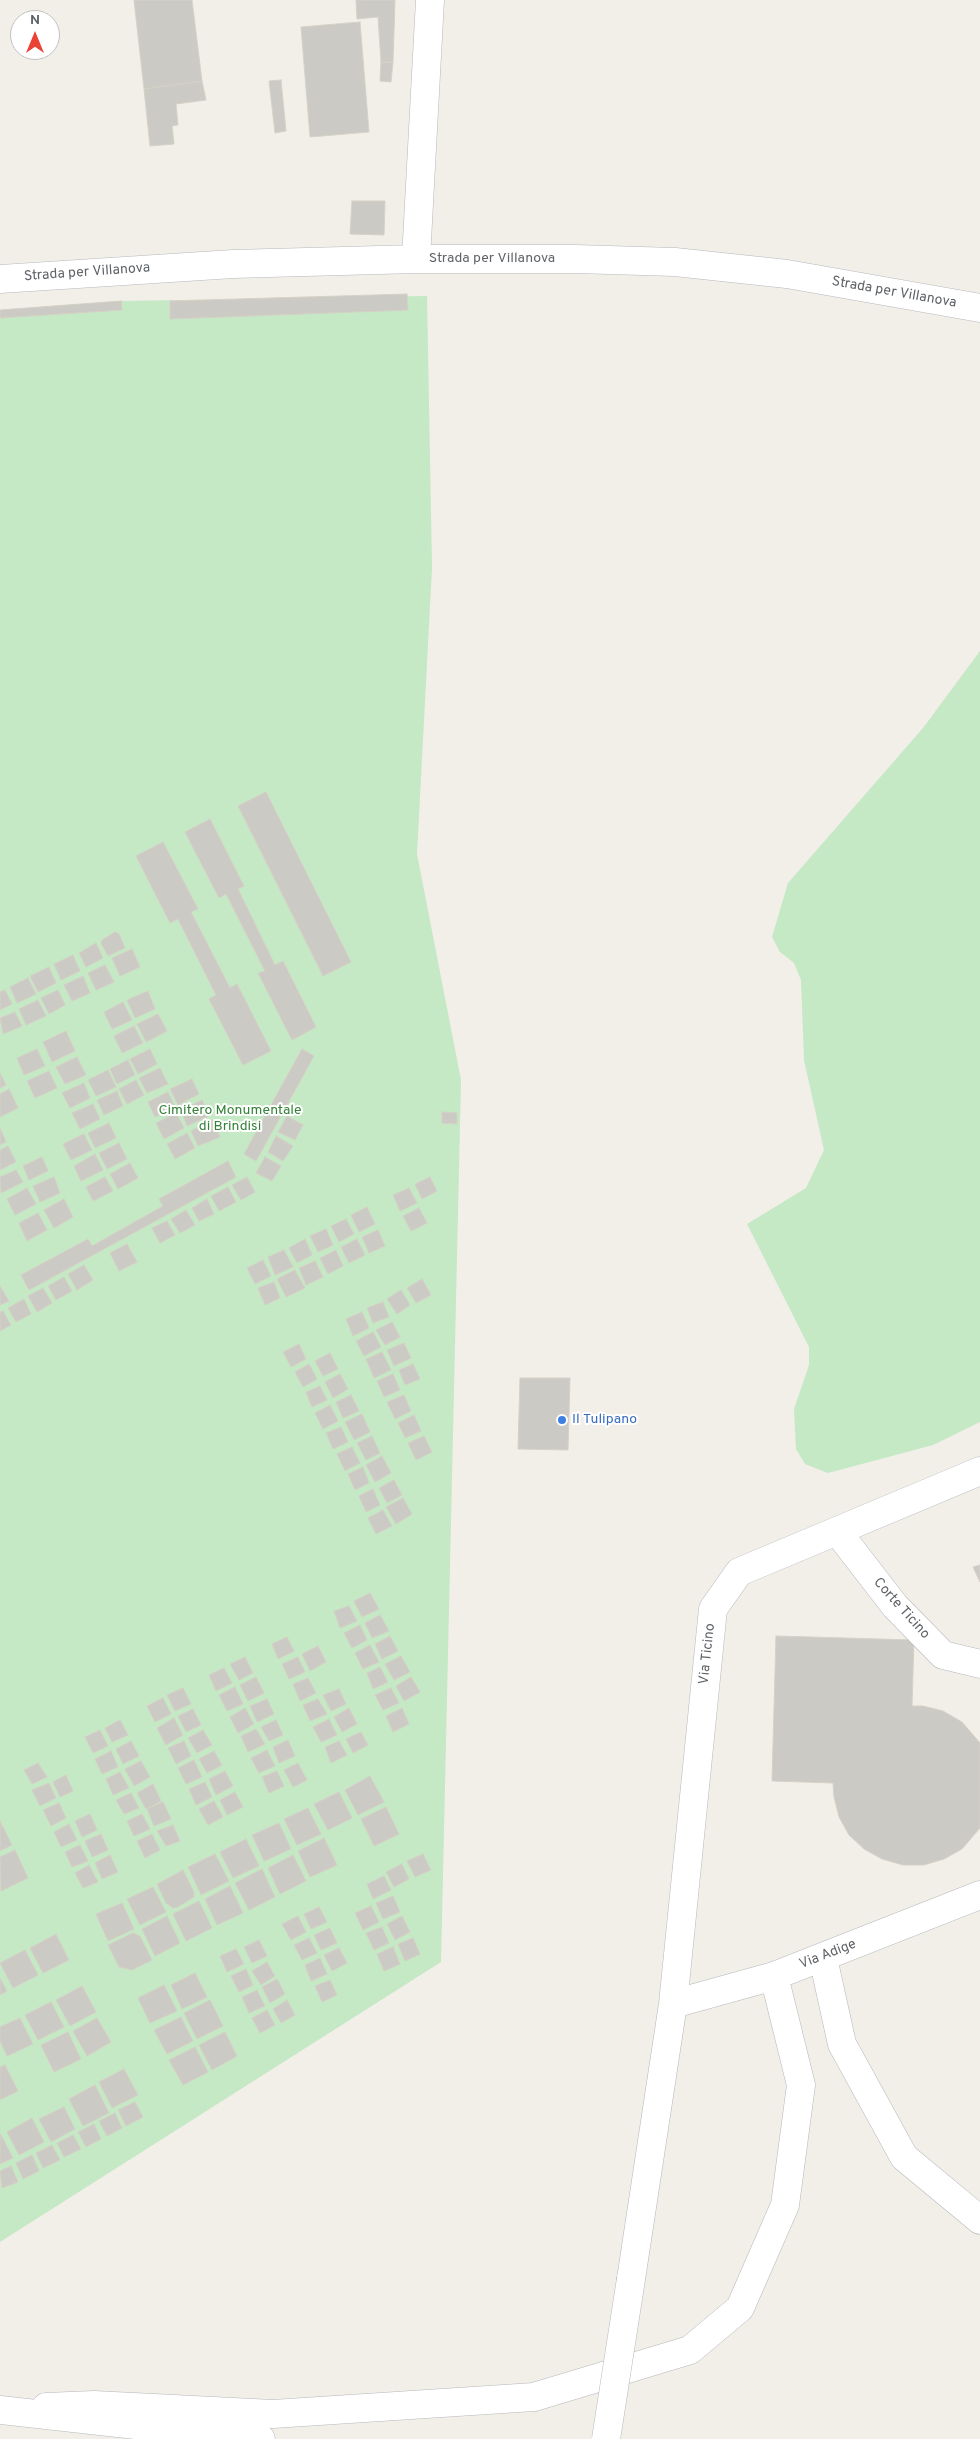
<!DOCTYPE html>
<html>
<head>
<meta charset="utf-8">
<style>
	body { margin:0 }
	#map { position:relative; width:980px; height:2439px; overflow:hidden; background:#f1efe8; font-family:Overpass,sans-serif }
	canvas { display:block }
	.north { position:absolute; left:10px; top:10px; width:50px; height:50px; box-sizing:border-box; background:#fff; border:1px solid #bfc1c3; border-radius:50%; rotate:0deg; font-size:14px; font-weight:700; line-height:20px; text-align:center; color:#5f6368 }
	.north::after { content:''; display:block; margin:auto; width:18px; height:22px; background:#ea4335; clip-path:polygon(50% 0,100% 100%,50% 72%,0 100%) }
</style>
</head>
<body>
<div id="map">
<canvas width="980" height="2439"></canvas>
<div class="north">N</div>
</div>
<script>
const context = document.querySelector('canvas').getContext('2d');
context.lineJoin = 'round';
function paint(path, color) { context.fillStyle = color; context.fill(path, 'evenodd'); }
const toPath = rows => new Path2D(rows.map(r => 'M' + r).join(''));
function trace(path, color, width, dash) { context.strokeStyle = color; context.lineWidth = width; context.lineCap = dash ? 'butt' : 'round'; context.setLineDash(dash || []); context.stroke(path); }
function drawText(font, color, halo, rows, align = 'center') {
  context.font = font + ' Overpass,sans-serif'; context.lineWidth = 4; context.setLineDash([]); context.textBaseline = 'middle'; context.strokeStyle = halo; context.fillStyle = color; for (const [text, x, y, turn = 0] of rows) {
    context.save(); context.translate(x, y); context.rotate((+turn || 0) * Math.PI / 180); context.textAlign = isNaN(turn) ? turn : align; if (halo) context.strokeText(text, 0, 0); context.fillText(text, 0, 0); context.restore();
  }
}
paint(toPath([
	[427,296,432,568,417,854,461,1080,441,1962,0,2242,0,310,121,301],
	[980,651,980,1422,933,1445,828,1473,805,1464,796,1449,794,1409,809,1365,809,1347,747,1224,806,1188,824,1150,804,1060,801,980,794,963,780,952,772,937,788,883,923,728]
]), '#c5e8c5');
const building = toPath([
	[134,0,192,0,202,81,144,89,134,0],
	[356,0,395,0,393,62,381,62,378,17,357,19,356,0],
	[360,22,369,132,310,137,301,27,360,22],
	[381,62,393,62,391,82,380,81,381,62],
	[281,80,286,131,275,133,269,81,281,80],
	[202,81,206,100,176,104,178,125,172,126,174,144,150,146,144,89,202,81],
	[352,201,385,201,384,235,350,234,352,201],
	[407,294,408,310,170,319,170,301,407,294],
	[121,301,122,310,0,318,0,310,121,301],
	[266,792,351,962,323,976,238,806,266,792],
	[210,819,244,886,238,889,275,965,283,961,316,1027,292,1040,258,973,265,971,226,894,219,898,185,832,210,819],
	[163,842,198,909,191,912,230,988,237,984,271,1051,243,1065,209,999,216,995,178,919,170,923,136,856,163,842],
	[115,932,119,934,125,948,108,956,101,943,102,940,115,932],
	[96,943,103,958,86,967,79,953,96,943],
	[132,949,140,967,120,976,112,958,132,949],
	[73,955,80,971,61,980,54,964,73,955],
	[105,965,114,982,96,990,88,973,105,965],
	[49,967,56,983,38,992,30,976,49,967],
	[83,976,90,993,72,1001,64,985,83,976],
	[28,978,36,994,17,1003,10,987,28,978],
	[5,990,12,1004,0,1010,0,992,5,990],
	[58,990,65,1005,49,1014,41,998,58,990],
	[148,991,155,1009,135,1018,127,1000,148,991],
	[38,1000,46,1016,26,1025,19,1009,38,1000],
	[123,1002,132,1020,112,1029,104,1012,123,1002],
	[15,1012,22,1026,3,1034,0,1018,15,1012],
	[158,1014,167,1031,146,1042,137,1024,158,1014],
	[134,1026,143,1043,122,1053,114,1036,134,1026],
	[66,1031,75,1051,52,1062,43,1042,66,1031],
	[37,1049,45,1066,24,1075,17,1058,37,1049],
	[150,1049,157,1064,138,1074,130,1059,150,1049],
	[302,1049,314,1056,256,1161,244,1154,302,1049],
	[77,1057,86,1075,65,1084,56,1067,77,1057],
	[128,1060,135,1075,117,1084,110,1069,128,1060],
	[160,1068,168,1084,147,1093,139,1078,160,1068],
	[108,1070,116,1087,96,1096,88,1080,108,1070],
	[49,1071,57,1088,35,1098,27,1081,49,1071],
	[0,1073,6,1085,0,1088,0,1073],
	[192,1079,199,1094,178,1105,170,1089,192,1079],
	[136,1080,144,1095,127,1104,119,1089,136,1080],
	[84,1083,90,1098,70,1108,62,1093,84,1083],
	[9,1089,18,1108,0,1117,0,1094,9,1089],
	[117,1091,123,1106,104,1115,97,1100,117,1091],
	[168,1092,175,1107,155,1117,148,1102,168,1092],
	[202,1100,209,1116,187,1126,181,1110,202,1100],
	[93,1104,100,1119,80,1129,72,1113,93,1104],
	[442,1112,457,1113,457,1124,442,1123,442,1112],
	[176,1113,184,1128,164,1139,156,1123,176,1113],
	[287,1116,303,1125,295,1140,278,1132,287,1116],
	[212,1120,220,1137,198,1146,191,1131,212,1120],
	[109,1123,116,1138,95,1148,88,1133,109,1123],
	[0,1128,6,1142,0,1145,0,1128],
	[187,1133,195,1148,175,1159,167,1144,187,1133],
	[84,1134,92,1150,71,1160,63,1144,84,1134],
	[276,1136,293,1146,283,1161,268,1152,276,1136],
	[119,1143,127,1159,107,1169,99,1153,119,1143],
	[8,1146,16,1162,0,1170,0,1150,8,1146],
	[95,1154,103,1170,81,1181,74,1166,95,1154],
	[42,1157,48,1171,29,1180,23,1166,42,1157],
	[265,1157,281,1166,272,1181,256,1173,265,1157],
	[228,1161,236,1177,29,1290,21,1275,88,1239,92,1246,163,1206,159,1199,228,1161],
	[130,1163,138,1178,118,1189,110,1174,130,1163],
	[16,1170,23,1182,1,1193,0,1177,16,1170],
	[54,1177,60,1193,40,1202,33,1186,54,1177],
	[105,1177,113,1191,93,1201,86,1187,105,1177],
	[247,1177,255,1192,241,1200,232,1185,247,1177],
	[430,1177,437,1191,422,1199,415,1184,430,1177],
	[228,1187,236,1202,219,1211,211,1196,228,1187],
	[27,1188,36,1204,15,1215,7,1199,27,1188],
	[409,1188,417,1203,400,1211,393,1195,409,1188],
	[64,1199,73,1217,54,1228,44,1210,64,1199],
	[207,1199,214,1214,199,1221,192,1208,207,1199],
	[367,1207,375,1224,359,1232,351,1215,367,1207],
	[419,1208,427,1223,411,1231,403,1216,419,1208],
	[186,1210,195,1225,180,1233,171,1219,186,1210],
	[38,1213,47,1230,27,1241,19,1223,38,1213],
	[346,1219,354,1234,339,1242,331,1226,346,1219],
	[167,1221,175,1235,160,1243,152,1228,167,1221],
	[326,1229,333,1245,318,1252,310,1236,326,1229],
	[378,1230,385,1246,369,1253,362,1237,378,1230],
	[305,1239,312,1255,297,1263,289,1248,305,1239],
	[357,1239,365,1255,349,1263,341,1247,357,1239],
	[127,1244,137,1262,119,1271,110,1253,127,1244],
	[284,1250,293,1267,275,1275,268,1257,284,1250],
	[336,1250,343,1266,328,1274,320,1258,336,1250],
	[263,1260,271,1276,255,1284,247,1268,263,1260],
	[315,1261,323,1277,306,1285,299,1268,315,1261],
	[84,1265,93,1280,77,1290,68,1274,84,1265],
	[295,1270,305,1288,286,1297,277,1279,295,1270],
	[64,1277,72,1291,56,1300,48,1286,64,1277],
	[422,1279,431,1295,416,1303,407,1288,422,1279],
	[274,1282,280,1298,265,1305,258,1288,274,1282],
	[0,1286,9,1301,0,1305,0,1286],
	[43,1288,52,1303,37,1312,28,1296,43,1288],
	[401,1290,410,1305,397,1314,387,1299,401,1290],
	[24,1299,31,1314,16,1322,8,1308,24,1299],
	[383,1302,389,1317,373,1323,367,1308,383,1302],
	[3,1311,11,1325,0,1331,0,1312,3,1311],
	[362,1312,369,1328,353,1336,346,1319,362,1312],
	[392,1322,400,1337,385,1345,376,1330,392,1322],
	[373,1332,381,1347,364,1356,356,1341,373,1332],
	[404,1343,411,1358,394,1366,387,1350,404,1343],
	[299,1344,306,1359,291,1367,283,1352,299,1344],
	[382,1352,391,1370,374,1378,366,1359,382,1352],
	[330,1353,338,1369,323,1376,315,1361,330,1353],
	[309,1364,317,1379,303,1387,295,1372,309,1364],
	[413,1364,420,1379,405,1385,399,1370,413,1364],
	[340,1374,348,1389,333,1398,325,1382,340,1374],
	[393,1374,400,1390,384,1397,377,1381,393,1374],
	[520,1378,570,1378,568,1450,518,1449,520,1378],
	[320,1386,327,1400,312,1407,306,1392,320,1386],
	[351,1395,359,1411,343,1418,336,1402,351,1395],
	[404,1395,411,1411,395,1419,387,1402,404,1395],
	[330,1405,338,1421,323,1429,315,1413,330,1405],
	[362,1414,370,1432,354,1440,345,1422,362,1414],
	[414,1415,421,1431,405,1438,398,1423,414,1415],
	[341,1427,348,1442,333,1449,326,1433,341,1427],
	[372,1436,380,1453,366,1460,357,1443,372,1436],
	[424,1436,432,1452,416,1460,408,1443,424,1436],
	[352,1447,360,1463,345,1471,337,1454,352,1447],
	[382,1456,391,1473,375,1482,366,1465,382,1456],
	[363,1467,369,1483,355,1490,348,1474,363,1467],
	[394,1480,402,1495,387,1503,379,1488,394,1480],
	[373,1489,380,1505,366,1512,359,1496,373,1489],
	[403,1498,412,1514,396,1524,386,1507,403,1498],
	[383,1510,392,1526,376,1534,368,1518,383,1510],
	[980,1565,980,1582,973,1567,980,1565],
	[370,1593,379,1609,362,1617,354,1601,370,1593],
	[349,1606,357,1621,340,1628,334,1611,349,1606],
	[380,1615,389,1631,372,1638,365,1623,380,1615],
	[360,1625,367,1640,352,1648,344,1633,360,1625],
	[390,1636,398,1651,382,1659,375,1644,390,1636],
	[776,1636,914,1640,912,1706,923,1706,943,1711,962,1722,980,1743,980,1828,962,1849,944,1859,924,1865,903,1865,882,1859,864,1849,849,1835,839,1817,834,1797,833,1783,772,1781,776,1636],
	[287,1637,294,1651,278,1659,272,1644,287,1637],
	[370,1645,379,1662,363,1669,355,1653,370,1645],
	[318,1646,326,1662,310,1671,302,1654,318,1646],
	[401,1656,410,1672,394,1680,385,1664,401,1656],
	[245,1657,253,1673,239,1680,230,1664,245,1657],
	[298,1657,305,1672,289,1679,282,1664,298,1657],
	[380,1667,388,1682,373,1689,367,1673,380,1667],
	[224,1668,232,1683,216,1691,209,1675,224,1668],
	[256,1677,264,1693,248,1701,240,1685,256,1677],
	[411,1677,420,1692,404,1701,396,1686,411,1677],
	[308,1678,316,1693,300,1701,293,1684,308,1678],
	[235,1687,243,1704,227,1711,219,1695,235,1687],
	[183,1688,191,1704,175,1711,167,1695,183,1688],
	[391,1688,399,1703,383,1710,375,1695,391,1688],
	[339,1689,346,1704,331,1711,323,1695,339,1689],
	[163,1698,171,1714,155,1722,147,1706,163,1698],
	[267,1699,274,1714,257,1722,250,1706,267,1699],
	[318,1699,327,1714,310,1721,303,1705,318,1699],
	[245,1708,254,1724,238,1733,230,1717,245,1708],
	[349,1708,357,1724,342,1732,334,1717,349,1708],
	[402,1708,409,1724,393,1732,386,1716,402,1708],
	[193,1709,201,1725,186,1732,178,1716,193,1709],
	[174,1718,183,1735,166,1745,157,1728,174,1718],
	[329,1719,337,1735,321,1742,313,1727,329,1719],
	[120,1720,128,1735,112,1742,105,1728,120,1720],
	[276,1720,283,1735,269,1741,261,1727,276,1720],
	[256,1729,265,1744,248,1752,241,1736,256,1729],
	[100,1730,108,1746,93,1753,85,1737,100,1730],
	[203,1730,212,1745,197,1753,188,1738,203,1730],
	[361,1732,368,1745,353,1753,346,1739,361,1732],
	[288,1740,295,1756,279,1763,273,1747,288,1740],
	[131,1741,139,1756,123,1764,116,1749,131,1741],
	[184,1741,191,1756,176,1764,168,1748,184,1741],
	[339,1741,347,1755,331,1763,325,1747,339,1741],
	[267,1750,275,1766,259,1773,251,1758,267,1750],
	[111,1751,118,1767,102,1774,95,1759,111,1751],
	[214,1751,222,1765,207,1773,199,1759,214,1751],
	[194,1760,202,1777,186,1784,178,1768,194,1760],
	[141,1761,150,1777,134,1786,125,1769,141,1761],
	[38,1763,47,1777,32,1784,24,1770,38,1763],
	[298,1763,307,1780,293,1787,284,1770,298,1763],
	[225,1771,233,1786,216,1795,209,1779,225,1771],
	[277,1771,284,1786,269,1793,262,1777,277,1771],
	[120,1772,129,1788,113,1795,106,1779,120,1772],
	[66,1775,73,1791,60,1797,53,1782,66,1775],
	[370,1776,384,1802,358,1815,345,1790,370,1776],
	[205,1782,212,1797,196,1805,189,1789,205,1782],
	[49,1783,56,1798,40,1806,32,1790,49,1783],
	[153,1784,161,1801,146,1809,137,1793,153,1784],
	[235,1792,243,1807,227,1815,220,1800,235,1792],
	[339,1792,352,1818,328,1830,314,1804,339,1792],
	[131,1793,139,1808,124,1814,116,1800,131,1793],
	[214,1801,223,1817,208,1825,199,1809,214,1801],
	[163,1802,171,1819,154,1826,147,1809,163,1802],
	[59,1803,66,1818,51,1826,43,1810,59,1803],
	[386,1807,399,1834,374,1846,361,1819,386,1807],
	[308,1808,321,1834,297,1845,284,1819,308,1808],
	[90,1814,97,1830,82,1837,75,1821,90,1814],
	[142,1814,150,1829,134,1836,127,1821,142,1814],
	[0,1821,12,1845,0,1851,0,1821],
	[279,1823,291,1849,264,1861,252,1835,279,1823],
	[69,1824,77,1840,61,1847,54,1832,69,1824],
	[173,1825,180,1841,166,1846,157,1831,173,1825],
	[101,1834,108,1850,92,1857,85,1841,101,1834],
	[152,1834,160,1850,145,1858,137,1841,152,1834],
	[324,1838,337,1865,310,1877,298,1851,324,1838],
	[246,1839,259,1866,233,1878,220,1852,246,1839],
	[80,1845,88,1861,72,1867,65,1852,80,1845],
	[15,1850,28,1878,1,1891,0,1857,15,1850],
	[215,1854,229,1881,201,1895,188,1867,215,1854],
	[423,1854,431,1870,415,1877,407,1861,423,1854],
	[110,1855,118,1872,102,1879,95,1863,110,1855],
	[293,1855,306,1881,280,1894,268,1868,293,1855],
	[402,1864,409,1879,394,1887,386,1872,402,1864],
	[89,1865,98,1882,83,1888,75,1873,89,1865],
	[262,1869,275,1897,249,1910,235,1883,262,1869],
	[183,1870,194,1892,194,1897,178,1907,173,1908,166,1903,157,1884,183,1870],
	[384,1876,391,1890,373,1899,367,1884,384,1876],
	[230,1886,243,1913,217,1925,205,1899,230,1886],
	[153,1887,166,1912,140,1925,127,1899,153,1887],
	[393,1896,400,1912,383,1919,376,1903,393,1896],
	[199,1901,212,1928,186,1941,173,1914,199,1901],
	[122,1903,134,1929,108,1941,96,1914,122,1903],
	[371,1906,379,1922,363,1930,355,1913,371,1906],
	[319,1907,327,1922,311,1929,304,1914,319,1907],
	[167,1916,180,1943,155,1956,142,1929,167,1916],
	[298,1916,306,1932,291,1940,282,1924,298,1916],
	[402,1916,410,1932,395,1940,387,1924,402,1916],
	[382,1927,389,1943,374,1950,366,1933,382,1927],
	[330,1928,337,1943,321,1950,314,1935,330,1928],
	[133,1933,140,1936,152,1960,132,1970,119,1967,108,1945,133,1933],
	[56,1934,69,1960,43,1973,30,1948,56,1934],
	[309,1938,317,1953,302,1960,294,1945,309,1938],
	[413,1938,420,1954,405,1961,398,1944,413,1938],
	[259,1940,267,1956,252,1963,244,1947,259,1940],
	[393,1947,400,1964,384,1971,377,1954,393,1947],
	[339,1948,347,1963,332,1971,324,1955,339,1948],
	[236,1949,244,1964,227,1972,220,1956,236,1949],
	[25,1950,38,1975,13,1988,0,1963,25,1950],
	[320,1958,327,1974,311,1981,305,1965,320,1958],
	[267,1962,275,1976,261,1985,252,1971,267,1962],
	[246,1969,253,1985,239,1992,231,1976,246,1969],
	[195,1973,207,1997,182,2009,171,1985,195,1973],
	[0,1978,7,1991,0,1995,0,1978],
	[277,1979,285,1994,270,2003,262,1987,277,1979],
	[330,1980,337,1995,322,2002,315,1986,330,1980],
	[164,1985,177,2011,150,2023,138,1998,164,1985],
	[82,1986,96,2012,70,2026,56,2000,82,1986],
	[257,1990,265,2006,249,2013,242,1997,257,1990],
	[210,2000,223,2026,197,2039,184,2013,210,2000],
	[287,2000,295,2015,281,2023,273,2009,287,2000],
	[51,2002,64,2027,38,2040,25,2015,51,2002],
	[267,2010,275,2025,260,2033,252,2018,267,2010],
	[181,2017,193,2041,167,2054,154,2030,181,2017],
	[20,2018,33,2044,7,2056,0,2041,0,2027,20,2018],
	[97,2018,111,2042,87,2056,73,2031,97,2018],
	[68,2032,81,2059,54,2072,41,2045,68,2032],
	[225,2032,237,2056,212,2070,199,2045,225,2032],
	[195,2047,208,2072,183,2085,169,2060,195,2047],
	[5,2065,18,2091,0,2100,0,2067,5,2065],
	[124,2069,138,2095,112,2108,99,2082,124,2069],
	[95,2085,109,2113,83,2126,69,2099,95,2085],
	[135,2102,143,2117,126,2126,118,2110,135,2102],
	[64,2107,75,2129,51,2142,39,2119,64,2107],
	[115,2113,122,2128,107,2136,99,2121,115,2113],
	[32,2118,44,2142,19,2155,7,2132,32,2118],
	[94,2124,101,2139,86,2147,78,2132,94,2124],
	[0,2133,13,2158,0,2164,0,2133],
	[73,2135,81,2149,64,2157,57,2143,73,2135],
	[52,2145,60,2160,43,2168,36,2153,52,2145],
	[32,2155,39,2171,23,2179,16,2163,32,2155],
	[11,2166,18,2182,2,2188,0,2171,11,2166]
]);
paint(building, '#cccac5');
trace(building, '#d6d1c6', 1);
const minor = toPath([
	[416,259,430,0],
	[0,279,233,264,416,259,575,259,675,262,787,274,980,308],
	[837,1531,895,1606,943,1655,980,1664],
	[823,1958,842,2044,904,2157,980,2220],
	[673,2004,774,1976,980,1895],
	[631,2279,673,2004,713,1609,739,1572,980,1471],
	[46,2407,94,2405,273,2414,534,2397,690,2350,740,2308,785,2205,801,2085,774,1976]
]);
const tertiary = toPath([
	[0,2410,261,2439]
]);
trace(minor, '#b5b8bc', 29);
trace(tertiary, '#b5b8bc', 29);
trace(minor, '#fff', 28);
trace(tertiary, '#fff', 28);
const minorBridge = toPath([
	[606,2439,631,2279]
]);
trace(minorBridge, '#b5b8bc', 29, []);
trace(minorBridge, '#fff', 28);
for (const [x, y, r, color] of [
	[562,1420,5,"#3f7fe0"]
]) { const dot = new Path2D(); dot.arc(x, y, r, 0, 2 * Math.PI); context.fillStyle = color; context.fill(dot); trace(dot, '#fff', 2); }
drawText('14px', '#5f6368', '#fff', [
	["Strada per Villanova",492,259],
	["Strada per Villanova",87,273,-4],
	["Strada per Villanova",894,293,10],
	["Corte Ticino",901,1609,48],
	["Via Ticino",708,1654,-84],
	["Via Adige",828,1955,-21]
]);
drawText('14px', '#348238', '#fff', [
	["Cimitero Monumentale",230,1111],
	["di Brindisi",230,1127]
]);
drawText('14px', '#366cbe', '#fff', [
	["Il Tulipano",572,1420]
], 'left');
</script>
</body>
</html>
